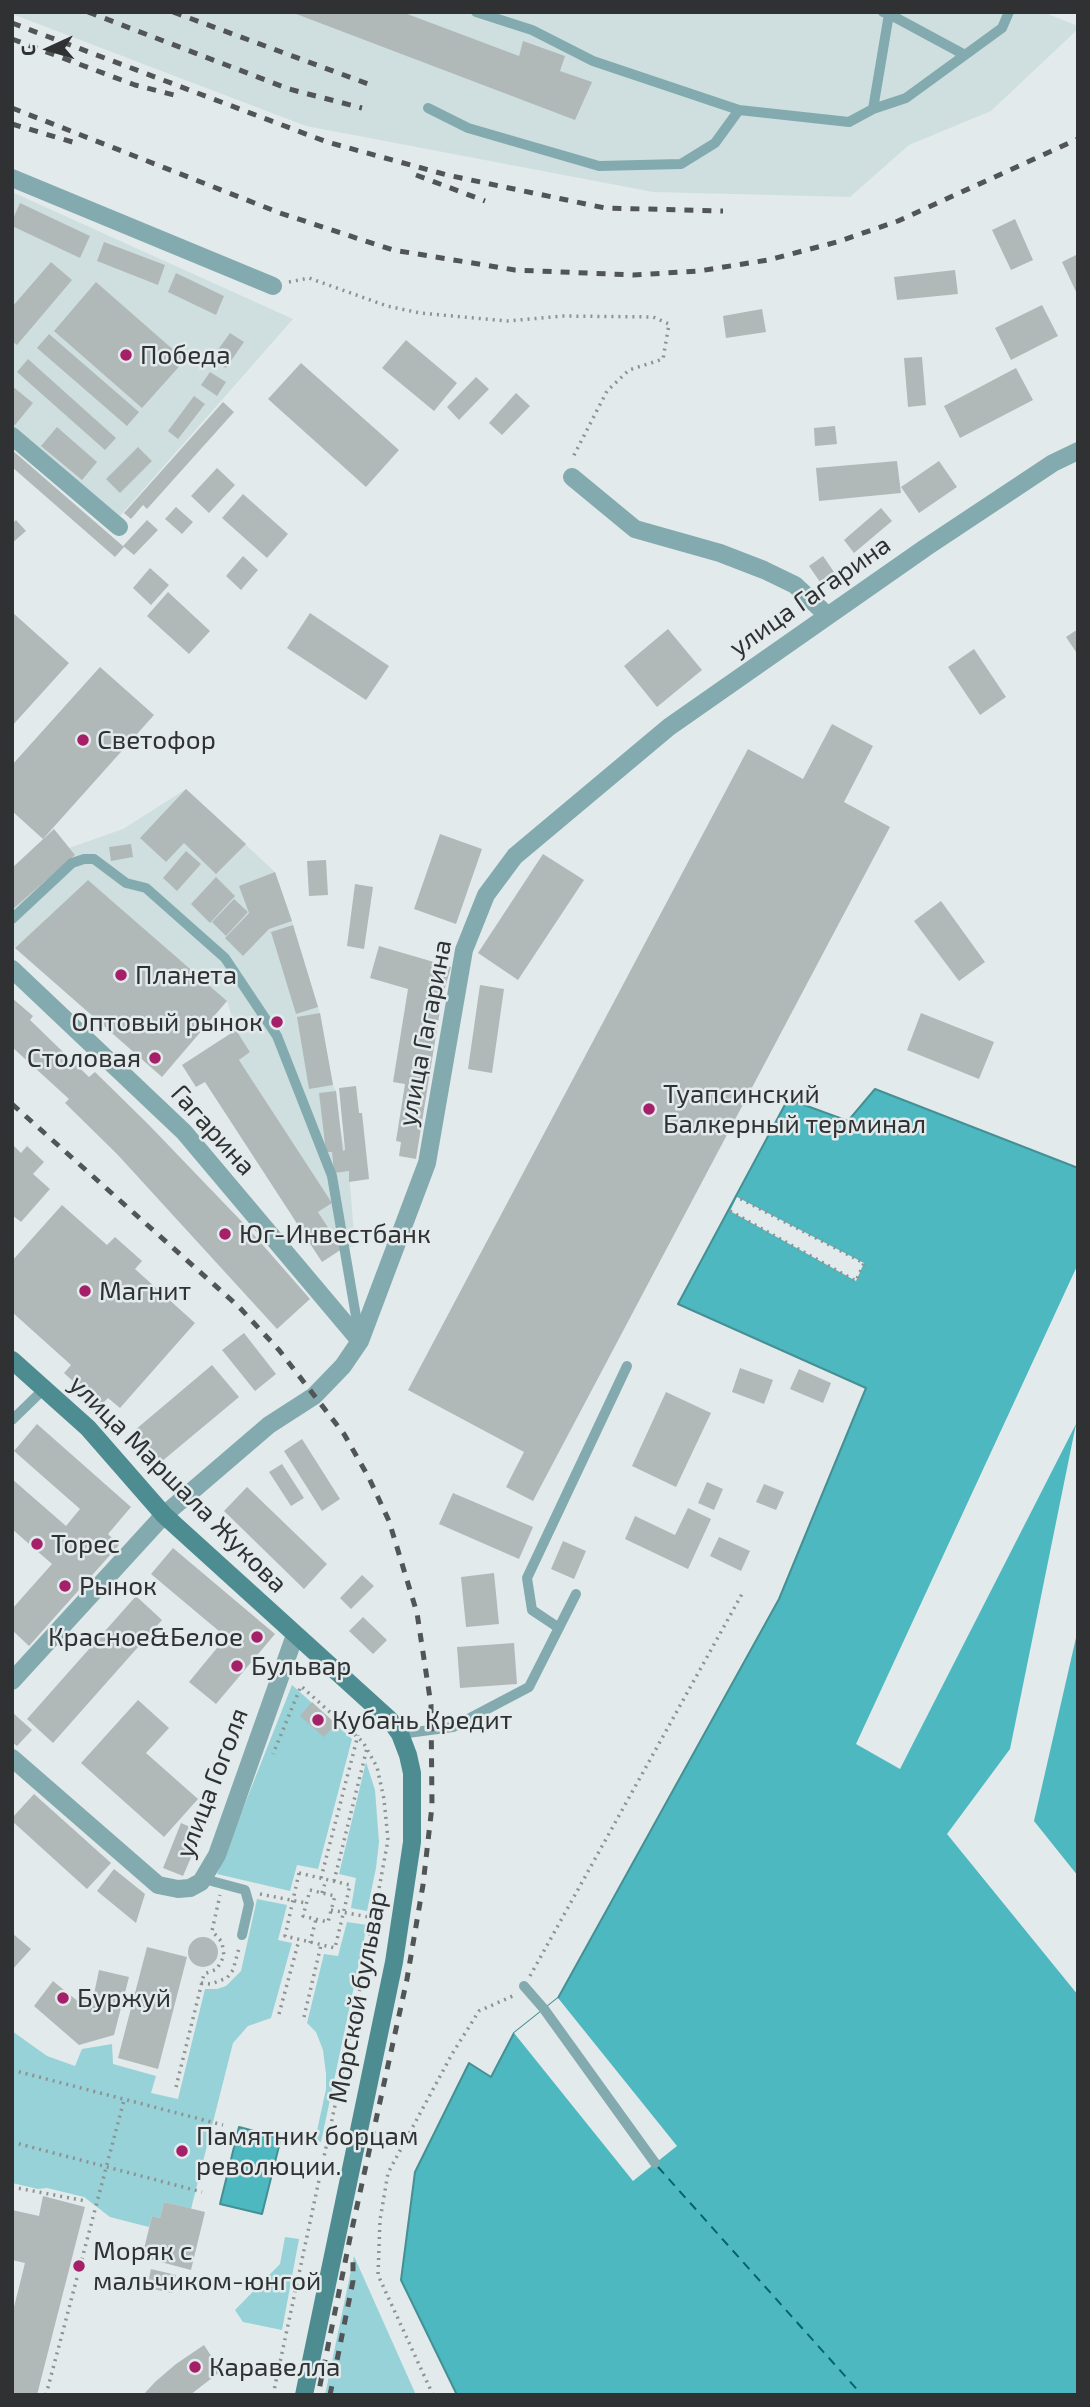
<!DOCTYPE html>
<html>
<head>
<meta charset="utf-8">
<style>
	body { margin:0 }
	#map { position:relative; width:1090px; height:2407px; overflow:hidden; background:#e3eaeb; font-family:"Exo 2",sans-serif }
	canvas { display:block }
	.frame { position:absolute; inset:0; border:14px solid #2f3132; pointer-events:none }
	.north { position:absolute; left:14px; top:14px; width:70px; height:70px; -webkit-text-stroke:5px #e3eaeb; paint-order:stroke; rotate:266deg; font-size:19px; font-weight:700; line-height:28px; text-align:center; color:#2f3132 }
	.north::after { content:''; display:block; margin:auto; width:24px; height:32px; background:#2f3132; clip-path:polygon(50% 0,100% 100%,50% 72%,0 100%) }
</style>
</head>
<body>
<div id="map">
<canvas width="1090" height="2407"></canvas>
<div class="frame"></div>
<div class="north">С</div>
</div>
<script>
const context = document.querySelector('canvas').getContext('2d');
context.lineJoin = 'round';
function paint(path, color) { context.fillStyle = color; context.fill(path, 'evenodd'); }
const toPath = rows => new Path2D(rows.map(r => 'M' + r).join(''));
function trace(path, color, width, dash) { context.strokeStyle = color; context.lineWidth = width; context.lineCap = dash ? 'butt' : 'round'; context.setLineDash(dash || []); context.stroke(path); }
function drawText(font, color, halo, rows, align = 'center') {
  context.font = font + ' "Exo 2",sans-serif'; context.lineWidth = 5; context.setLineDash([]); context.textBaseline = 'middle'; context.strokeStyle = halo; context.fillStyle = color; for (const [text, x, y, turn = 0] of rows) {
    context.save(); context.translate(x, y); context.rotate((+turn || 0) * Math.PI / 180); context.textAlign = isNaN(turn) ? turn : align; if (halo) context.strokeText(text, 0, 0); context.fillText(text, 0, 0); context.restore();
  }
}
paint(toPath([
	[12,12,1043,12,1078,26,1078,29,991,111,909,145,850,197,653,192,306,126,12,14],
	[12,192,293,319,120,516,12,427],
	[186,789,275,872,292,921,320,1013,333,1085,336,1091,340,1126,349,1171,355,1246,342,1249,318,1212,331,1202,239,1060,250,1052,236,1030,227,1001,88,880,15,948,12,941,12,910,75,855,69,848,123,829]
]), '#cfdfe0');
paint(toPath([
	[292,1685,352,1739,318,1869,297,1865,290,1891,217,1874],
	[366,1762,375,1790,379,1842,376,1868,367,1911,351,1908,356,1878,339,1874],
	[257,1899,287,1905,278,1940,292,1943,271,2018,248,2026,233,2043,191,2209,164,2202,160,2218,152,2216,149,2227,110,2217,84,2197,47,2188,38,2189,12,2183,12,2031,47,2056,75,2066,82,2049,112,2044,113,2064,156,2076,151,2093,178,2099,205,1989,217,1989,226,1986,241,1971],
	[347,1922,367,1925,321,2142,315,2140,326,2089,326,2074,323,2050,316,2032,307,2023,324,1954,338,1956],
	[285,2237,299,2239,282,2330,243,2322,235,2310,280,2264],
	[354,2256,416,2395,325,2395]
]), '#96d2d7');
const water = toPath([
	[875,1089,1078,1168,1078,2395,457,2395,401,2280,415,2172,469,2063,491,2077,514,2033,558,1998,779,1599,866,1388,678,1304,788,1099,848,1121,875,1089],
	[239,2127,281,2138,262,2214,220,2204,239,2127]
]);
paint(water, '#4db8c0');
trace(water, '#449095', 2);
paint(toPath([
	[737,1197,864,1263,856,1281,730,1211],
	[1078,1264,1078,1629,1034,1821,1078,1876,1078,1995,947,1834,1010,1749,1076,1424,900,1769,856,1744],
	[558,1998,677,2146,633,2181,514,2033]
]), '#e3eaeb');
trace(toPath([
	[658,2167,862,2395]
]), '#056369', 2, [9, 7]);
paint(toPath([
	[291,12,402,12,519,56,523,41,565,56,560,71,592,82,575,120],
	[20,203,90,236,80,258,12,226,12,221],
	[1015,219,1033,260,1011,270,992,230],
	[104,242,165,265,158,285,97,261],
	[1078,254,1078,296,1062,262],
	[51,262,72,280,17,345,12,341,12,307],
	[955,270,958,294,897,300,894,277],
	[176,273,224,296,216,315,168,292],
	[96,282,185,360,142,408,54,331],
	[1042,305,1058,336,1011,360,995,328],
	[762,309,766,332,726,338,723,316],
	[230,333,244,342,226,368,212,358],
	[49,334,139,412,127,426,37,348],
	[406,340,457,383,434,411,382,368],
	[922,357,926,405,908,407,904,358],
	[28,359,116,438,105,450,17,372],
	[301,363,399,450,366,487,268,399],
	[1016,368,1033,400,960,438,944,406],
	[210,372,226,382,217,396,201,385],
	[476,377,489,389,459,420,447,407],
	[12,386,33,403,15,425,12,423],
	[516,393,530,406,502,435,489,423],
	[194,396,205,404,178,439,168,431],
	[223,402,234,412,147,509,143,505,131,519,124,513],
	[835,426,837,444,815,446,814,428],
	[57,427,97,462,82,480,41,446],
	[138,447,152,461,120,493,106,479],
	[12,450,124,547,115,557,12,467],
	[897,461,901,493,819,501,816,468],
	[939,461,957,487,919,513,901,487],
	[217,468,235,485,209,513,191,496],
	[243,494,288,534,267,558,222,518],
	[176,507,193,522,182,534,165,519],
	[881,508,892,521,854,553,844,540],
	[16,520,26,531,12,543,12,524],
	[147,520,158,530,134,555,123,546],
	[243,556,258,570,241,590,226,576],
	[823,556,834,572,820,582,809,566],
	[150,568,169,585,151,605,133,588],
	[168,592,210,631,189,654,147,616],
	[12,612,69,663,12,726],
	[310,613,389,666,366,700,287,648],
	[668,629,702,670,657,707,624,666],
	[1078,629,1078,655,1066,637],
	[974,649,1006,697,980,715,948,667],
	[100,667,154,715,43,839,12,811,12,765],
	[832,724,873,746,844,802,890,827,533,1501,506,1487,524,1452,408,1390,748,749,803,779],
	[186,789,246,844,216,874,184,843,166,862,140,838],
	[54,829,75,855,12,910,12,868],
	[440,834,482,849,456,924,414,909],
	[131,844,133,857,111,861,109,847],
	[186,851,201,864,177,891,163,878],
	[543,854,584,880,518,980,478,953],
	[326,860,328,895,309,896,307,861],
	[275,872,292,921,269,929,243,956,225,938,249,913,239,886],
	[216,877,235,896,210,923,191,904],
	[88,880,227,1001,162,1077,15,948],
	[355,884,373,887,364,949,347,946],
	[234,899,248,912,226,936,212,922],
	[941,901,985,962,959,981,914,921],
	[293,925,318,1007,296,1014,271,932],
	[379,946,451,967,442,998,416,1159,399,1156,401,1142,396,1141,405,1084,393,1082,408,989,370,978],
	[480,985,504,989,492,1073,468,1069],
	[12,998,33,1016,30,1020,89,1077,95,1072,148,1124,247,1227,310,1299,277,1329,117,1154,65,1103,69,1099,12,1047],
	[320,1013,333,1085,309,1089,297,1017],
	[921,1013,994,1042,979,1079,907,1050],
	[236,1030,250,1052,239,1060,332,1203,318,1212,342,1249,322,1262,205,1082,196,1087,182,1065],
	[356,1086,359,1113,362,1113,369,1179,349,1182,349,1171,334,1173,332,1152,326,1152,319,1093,336,1091,343,1151,345,1150,339,1088],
	[12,1144,21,1153,27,1146,44,1162,33,1174,50,1189,21,1222,12,1215],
	[62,1205,107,1245,115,1237,142,1261,135,1269,195,1323,120,1408,108,1398,100,1406,64,1373,71,1365,12,1312,12,1261],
	[244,1333,276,1374,255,1391,222,1350],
	[212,1365,239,1397,161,1462,135,1430],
	[740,1368,773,1380,764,1404,732,1392],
	[799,1369,831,1383,823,1403,790,1389],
	[666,1392,711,1413,676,1487,632,1466],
	[37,1424,131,1507,108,1534,119,1545,29,1646,12,1630,12,1609,52,1564,12,1529,12,1479,66,1526,80,1509,14,1451],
	[302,1439,340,1499,322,1511,284,1451],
	[282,1464,304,1498,291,1506,269,1472],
	[707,1482,723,1489,714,1510,698,1503],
	[764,1484,784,1492,776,1510,756,1502],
	[247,1487,327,1564,304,1589,224,1511],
	[453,1493,533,1527,519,1559,439,1524],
	[688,1508,711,1519,688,1569,625,1539,635,1516,675,1535],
	[719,1537,750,1551,741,1571,710,1556],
	[563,1541,586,1551,574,1579,551,1569],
	[173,1548,275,1634,216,1704,189,1682,226,1637,151,1574],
	[494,1573,499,1624,466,1627,461,1577],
	[362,1575,374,1586,351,1609,340,1598],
	[136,1596,162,1620,53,1743,27,1719],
	[363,1617,387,1640,373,1654,349,1631],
	[514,1643,517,1684,460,1688,457,1647],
	[138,1700,169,1728,146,1753,198,1799,164,1837,81,1763],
	[312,1702,336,1724,324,1737,300,1716],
	[12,1712,32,1730,17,1746,12,1742],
	[34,1794,111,1863,87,1889,12,1821,12,1818],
	[181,1823,202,1832,183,1876,163,1868],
	[114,1869,145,1894,136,1923,97,1891],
	[12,1933,31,1949,12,1970],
	'188 1952a15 15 0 1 1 30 0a15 15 0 1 1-30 0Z',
	[147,1947,187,1957,158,2069,118,2058],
	[99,1970,129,1977,114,2035,79,2045,34,2006,53,1981,80,2003,93,1999],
	[43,2196,85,2207,37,2395,12,2395,12,2315,25,2263,12,2260,12,2210,39,2216],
	[164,2202,205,2212,191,2270,142,2257,152,2216,160,2218],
	[151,2269,176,2275,172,2293,147,2288],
	[204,2345,221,2371,190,2395,143,2395,155,2382,176,2364]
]), '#b1b8b8');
trace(toPath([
	[289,282,309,278,387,306,420,313,507,321,564,316,653,317,669,324,663,359,629,370,607,391,572,459],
	[730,1211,856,1281,864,1263,737,1197],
	[299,1873,350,1885,335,1948,285,1936,299,1873],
	[321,1878,358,1735],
	[334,1881,367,1748],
	[310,1890,335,1896,328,1922,303,1916,310,1890],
	[322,1893,326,1880],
	[260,1894,306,1903],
	[331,1910,374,1918],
	[310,1943,316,1919],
	[530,1976,742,1594],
	[201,1983,211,1984,227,1978,233,1970,239,1948],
	[279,2014,299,1940],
	[304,2017,321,1945],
	[12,2070,223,2125],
	[176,2087,204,1974,217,1969,224,1956,222,1942,212,1931,220,1895],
	[12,2142,202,2192],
	[12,2187,86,2201],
	[46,2395,124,2100],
	[273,2395,364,1970,388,1840,384,1799,377,1767,363,1742,301,1686,273,1754],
	[433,2395,378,2275,380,2220,388,2173,452,2054,479,2011,515,1995]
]), '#8d9293', 3.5, [2, 5]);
trace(toPath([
	[476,12,532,30,593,61,739,110,849,122,873,109,889,14,883,12],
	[889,14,965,55],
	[428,108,468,128,599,166,681,164,715,143,739,110],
	[873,109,906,98,1002,28,1009,12],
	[12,919,72,863,84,859,94,859,126,883,146,888,225,958,277,1036,332,1176,359,1334],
	[12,1420,44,1389],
	[559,1628,532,1610,527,1578,627,1366],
	[400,1734,453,1727,529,1687,576,1594],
	[204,1879,245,1890,249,1904,242,1935],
	[524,1986,544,2009,655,2163]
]), '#83abaf', 10);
trace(toPath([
	[12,178,273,286],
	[12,436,119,527],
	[572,477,635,529,720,553,764,570,795,585,828,616],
	[12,969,184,1132,360,1341],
	[12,1681,164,1515,269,1425,314,1396,343,1366,360,1341,427,1163,464,950,486,895,515,856,669,727,925,548,1053,463,1078,451],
	[12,1758,158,1885,178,1889,190,1888,201,1882,217,1855,295,1635]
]), '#83abaf', 18);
trace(toPath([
	[12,1360,88,1428,164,1515,390,1720,400,1734,408,1755,412,1773,412,1842,394,1962,304,2395]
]), '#4d8d92', 18);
trace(toPath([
	[88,12,289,89,362,108],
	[173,12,371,85],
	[12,23,327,142,447,175,605,208,723,211],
	[12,39,135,85,178,96],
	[12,108,280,213,393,250,515,270,633,275,699,271,768,260,837,242,898,221,1078,139],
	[12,124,79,144],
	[416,175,485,201],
	[12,1104,239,1307,279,1350,344,1434,369,1478,389,1521,417,1613,431,1705,432,1806,423,1885,407,1979,350,2238,318,2395],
	[330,2395,353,2281,353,2257]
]), '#525556', 5, [9, 9]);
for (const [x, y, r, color] of [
	[126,355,7,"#a51f69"],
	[83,740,7,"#a51f69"],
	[121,975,7,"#a51f69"],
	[277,1022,7,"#a51f69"],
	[155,1058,7,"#a51f69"],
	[649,1109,7,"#a51f69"],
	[225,1234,7,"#a51f69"],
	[85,1291,7,"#a51f69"],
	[37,1544,7,"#a51f69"],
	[65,1586,7,"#a51f69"],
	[257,1637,7,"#a51f69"],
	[237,1666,7,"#a51f69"],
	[318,1720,7,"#a51f69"],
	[63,1998,7,"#a51f69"],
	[182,2151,7,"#a51f69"],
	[79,2266,7,"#a51f69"],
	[195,2367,7,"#a51f69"]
]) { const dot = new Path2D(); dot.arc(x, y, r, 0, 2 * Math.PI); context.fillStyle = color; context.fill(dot); trace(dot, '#e3eaeb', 2.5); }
drawText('26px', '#2f3132', '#e3eaeb', [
	["Победа",140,355],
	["Светофор",97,740],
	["Планета",135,975],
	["Оптовый рынок",263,1022,"right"],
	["Столовая",141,1058,"right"],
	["Туапсинский",663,1094],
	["Балкерный терминал",663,1124],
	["Юг-Инвестбанк",239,1234],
	["Магнит",99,1291],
	["Торес",51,1544],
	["Рынок",79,1586],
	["Красное&Белое",243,1637,"right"],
	["Бульвар",251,1666],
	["Кубань Кредит",332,1720],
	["Буржуй",77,1998],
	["Памятник борцам",196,2136],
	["революции.",196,2166],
	["Моряк с",93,2251],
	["мальчиком-юнгой",93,2281],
	["Каравелла",209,2367]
], 'left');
drawText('26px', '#2f3132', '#e3eaeb', [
	["улица Гагарина",810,596,-35],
	["улица Гагарина",425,1033,-79],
	["Гагарина",213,1130,48],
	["улица Маршала Жукова",178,1484,45],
	["улица Гоголя",212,1783,-69],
	["Морской бульвар",358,1997,-79]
]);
</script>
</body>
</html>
